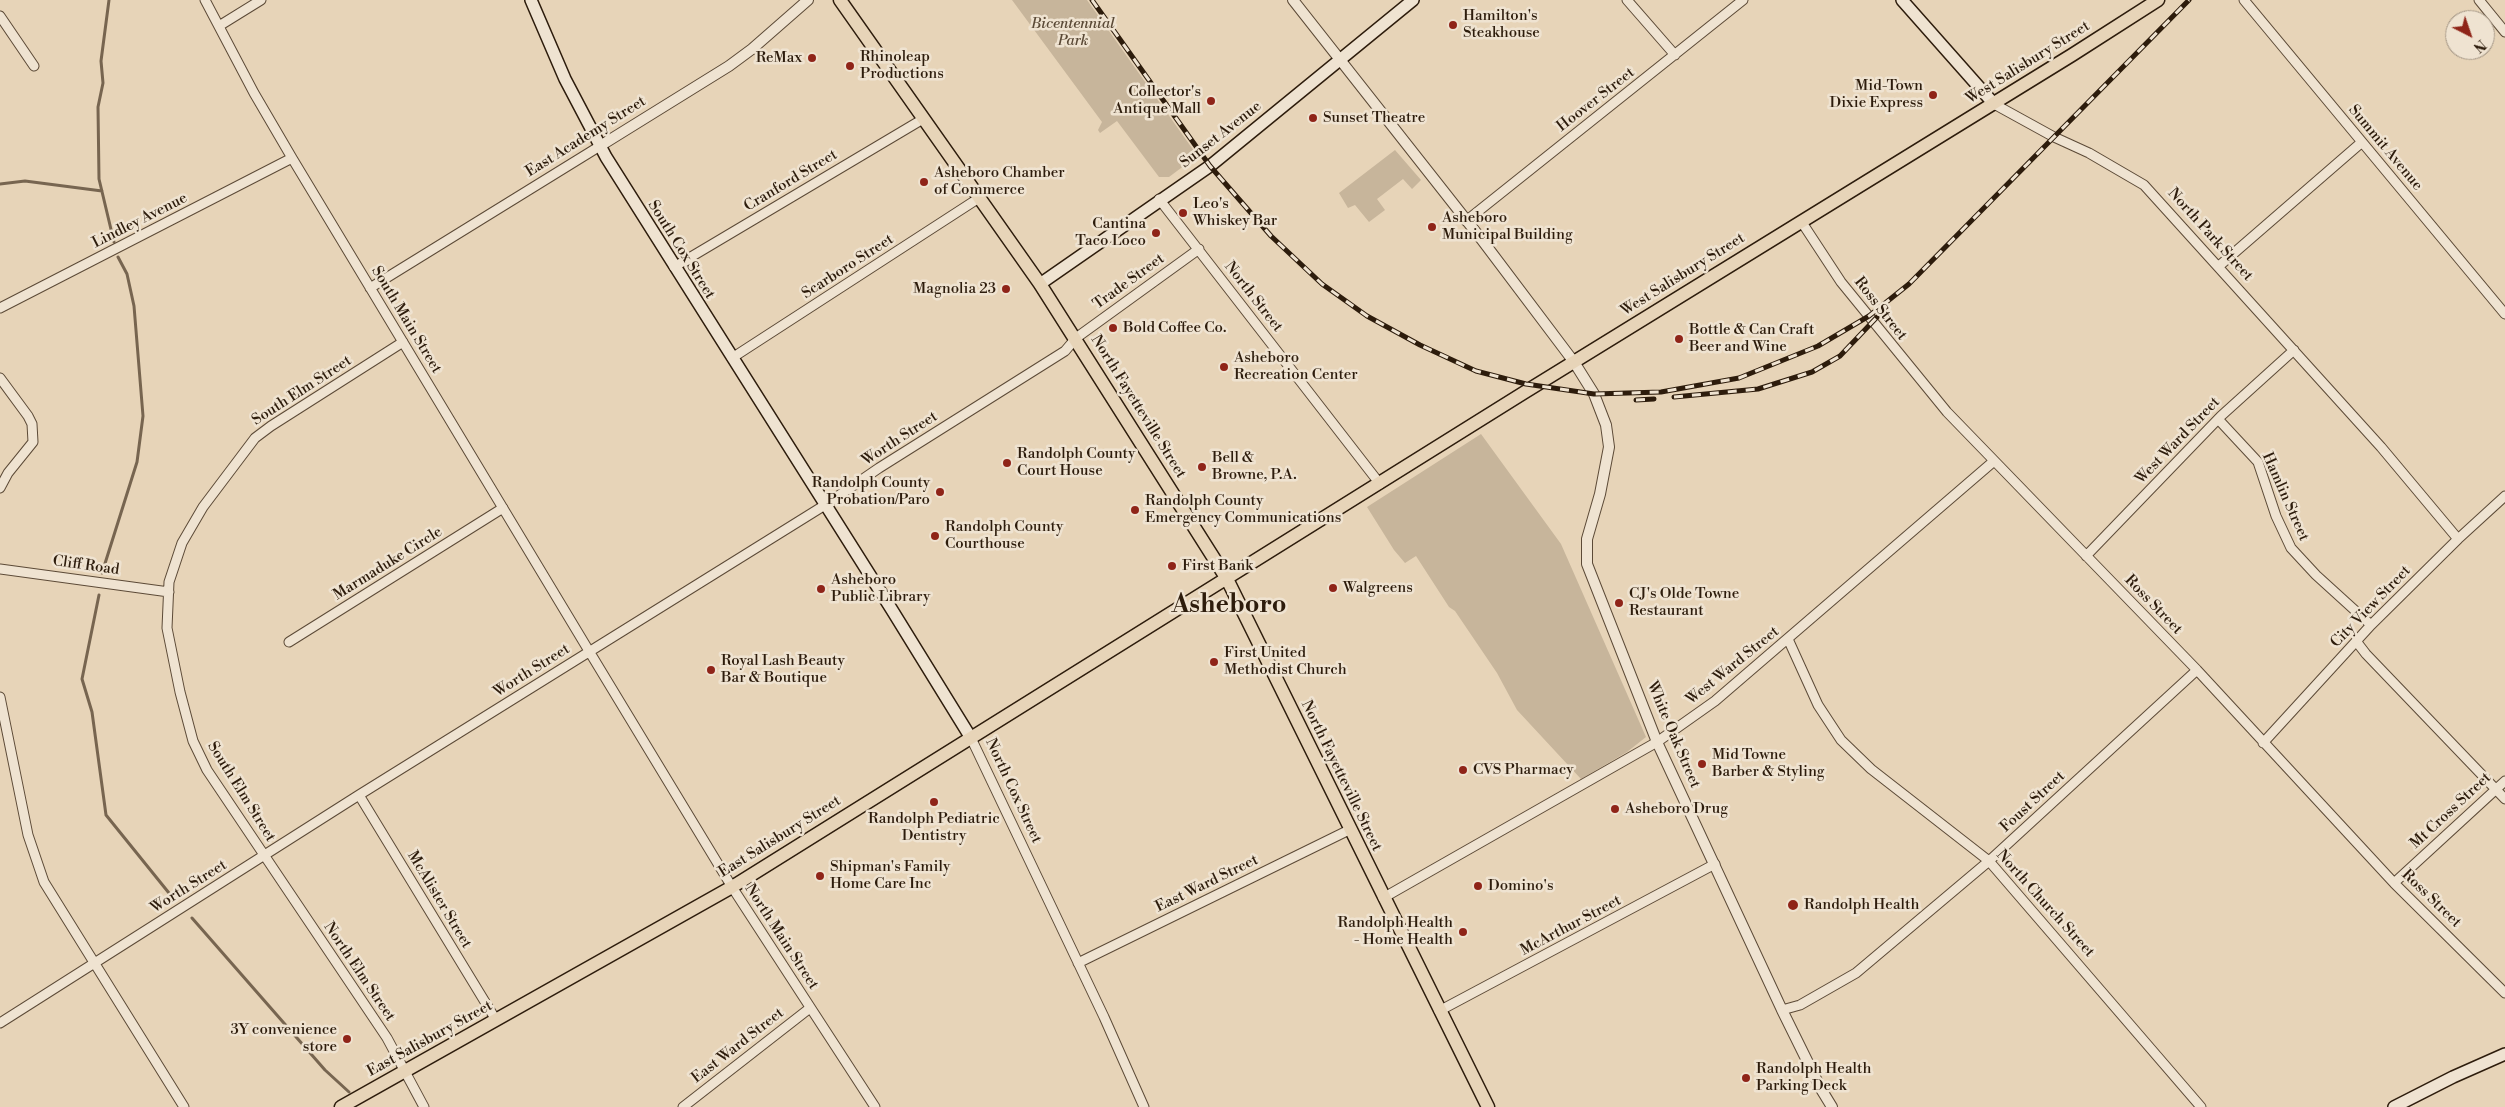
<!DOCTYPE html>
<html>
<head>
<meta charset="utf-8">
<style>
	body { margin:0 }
	#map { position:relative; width:2505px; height:1107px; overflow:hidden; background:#e7d4b8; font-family:"Libre Bodoni",serif }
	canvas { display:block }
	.north { position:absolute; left:2445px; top:10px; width:50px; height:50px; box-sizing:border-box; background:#efe3d1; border:1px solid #a19382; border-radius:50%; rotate:139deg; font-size:14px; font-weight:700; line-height:20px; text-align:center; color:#2d1c0c }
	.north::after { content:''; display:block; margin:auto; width:18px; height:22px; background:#8f2418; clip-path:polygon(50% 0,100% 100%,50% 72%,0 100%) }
</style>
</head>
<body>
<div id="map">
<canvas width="2505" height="1107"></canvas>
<div class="north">N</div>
</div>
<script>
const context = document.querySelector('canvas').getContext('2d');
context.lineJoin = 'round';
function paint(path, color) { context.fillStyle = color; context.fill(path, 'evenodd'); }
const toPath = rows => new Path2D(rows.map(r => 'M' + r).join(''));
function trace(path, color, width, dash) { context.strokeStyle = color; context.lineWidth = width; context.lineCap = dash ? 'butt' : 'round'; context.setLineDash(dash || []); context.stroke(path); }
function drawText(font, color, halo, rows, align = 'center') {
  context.font = font + ' "Libre Bodoni",serif'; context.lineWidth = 5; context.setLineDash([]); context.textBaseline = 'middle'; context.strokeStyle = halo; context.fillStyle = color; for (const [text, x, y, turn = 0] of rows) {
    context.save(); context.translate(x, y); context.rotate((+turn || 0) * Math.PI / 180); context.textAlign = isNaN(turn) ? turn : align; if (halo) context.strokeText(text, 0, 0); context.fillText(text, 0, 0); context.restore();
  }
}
paint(toPath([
	[1012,0,1087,0,1199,158,1193,159,1169,177,1159,177,1117,121,1100,133,1098,130,1102,122],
	[1395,150,1421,180,1412,189,1403,179,1377,199,1385,210,1369,222,1355,205,1348,208,1339,193],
	[1481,434,1561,544,1646,737,1627,752,1581,779,1517,710,1497,673,1455,611,1449,607,1416,556,1405,563,1394,550,1367,507]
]), '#c7b59b');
trace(toPath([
	[109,0,101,61,103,83,98,107,99,179,114,242],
	[0,184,25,181,102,191],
	[102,573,137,462,143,416,134,306,127,274,118,257],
	[99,595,82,679,92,712,106,815,173,898],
	[192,918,325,1070,349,1092]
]), '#776550', 3);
const minor = toPath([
	[205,0,254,93,292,158,589,651,732,887,875,1107],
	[1627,0,1675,55],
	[2244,0,2505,314],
	[2479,0,2505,32],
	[0,16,34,66],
	[219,26,261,0],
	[1994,104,2054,137,2089,153,2144,185,2381,447,2458,539],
	[1159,199,1380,484],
	[1466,221,1743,0],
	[1801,221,1841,282,1947,412,2197,670,2394,883,2505,993],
	[2219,266,2362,142],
	[674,267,923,119],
	[370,288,600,146],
	[0,308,292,158],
	[403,342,271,426,255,438,203,507,182,543,169,582,167,628,180,692,193,741,207,770,387,1038,424,1107],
	[732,358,979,198],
	[0,378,28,416,32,424,33,442,8,473,0,488],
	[2218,419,2258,462,2276,516,2291,548,2316,575,2371,625],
	[2086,556,2221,416,2294,350],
	[0,569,169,592],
	[1788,639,1818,705,1841,740,1871,769,1989,861,2201,1107],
	[2356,641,2366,654,2505,799],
	[289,642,503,508],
	[0,697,28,835,44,882,184,1107],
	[971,738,1104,1017,1144,1107],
	[2263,743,2371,625,2458,539,2505,496],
	[359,795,496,1020],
	[2394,883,2505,781],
	[1383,898,1657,742,1715,701,1994,461],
	[1078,963,1349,830],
	[1782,1010,1800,1005,1856,973,1989,861,2197,670],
	[1439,1011,1715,864],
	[0,1023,359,795,825,505,879,468,1065,351,1076,338,1199,249],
	[683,1107,810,1008]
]);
const tertiary = toPath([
	[1293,0,1482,240,1574,362,1594,394,1606,425,1609,447,1600,494,1587,539,1587,564,1657,742,1782,1010,1821,1089,1832,1107],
	[600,146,729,66,752,49,808,0]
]);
const secondary = toPath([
	[531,0,565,79,606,157,892,610,971,738],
	[1902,0,1994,104],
	[1040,284,1210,166,1413,0],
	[2394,1107,2453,1077,2505,1054]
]);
const primary = toPath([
	[840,0,1040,284,1227,579,1488,1107],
	[341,1107,732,887,1525,392,2072,55,2158,0]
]);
trace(minor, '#5c4a37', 11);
trace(tertiary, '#5c4a37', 12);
trace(secondary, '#2d1c0c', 14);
trace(primary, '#2d1c0c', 15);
trace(minor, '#efe3d1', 9);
trace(tertiary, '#efe3d1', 10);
trace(secondary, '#efe3d1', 11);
trace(primary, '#e7d4b8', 12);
const rail = toPath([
	[1092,0,1210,166,1271,236,1322,284,1367,316,1420,345,1476,371,1526,384,1594,394,1661,392,1739,378,1818,346,1869,316,1909,284,2189,0],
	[1674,397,1758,389,1812,372,1840,356,1879,315],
	[1636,400,1654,399]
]);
trace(rail, '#2d1c0c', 5);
trace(rail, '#efe3d1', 3, [9]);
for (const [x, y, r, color] of [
	[1453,25,5,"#8f2418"],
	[812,58,5,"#8f2418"],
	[850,66,5,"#8f2418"],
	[1933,95,5,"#8f2418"],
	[1211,101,5,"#8f2418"],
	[1313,118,5,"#8f2418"],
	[924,182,5,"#8f2418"],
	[1183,213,5,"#8f2418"],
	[1432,227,5,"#8f2418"],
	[1156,233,5,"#8f2418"],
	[1006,289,5,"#8f2418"],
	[1113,328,5,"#8f2418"],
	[1679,339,5,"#8f2418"],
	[1224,367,5,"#8f2418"],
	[1007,463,5,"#8f2418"],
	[1202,467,5,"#8f2418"],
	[940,492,5,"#8f2418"],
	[1135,510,5,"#8f2418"],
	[935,536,5,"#8f2418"],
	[1172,566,5,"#8f2418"],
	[1333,588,5,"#8f2418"],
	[821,589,5,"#8f2418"],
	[1619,603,5,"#8f2418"],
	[1214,662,5,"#8f2418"],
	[711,670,5,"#8f2418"],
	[1702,764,5,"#8f2418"],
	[1463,770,5,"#8f2418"],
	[934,802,5,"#8f2418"],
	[1615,809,5,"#8f2418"],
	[820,876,5,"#8f2418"],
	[1478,886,5,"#8f2418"],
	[1793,905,6,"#8f2418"],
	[1463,932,5,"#8f2418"],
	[347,1039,5,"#8f2418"],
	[1746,1078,5,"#8f2418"]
]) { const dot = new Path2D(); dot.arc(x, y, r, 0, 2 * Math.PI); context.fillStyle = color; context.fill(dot); trace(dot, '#efe3d1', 2); }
drawText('15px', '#2d1c0c', '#efe3d1', [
	["Hamilton's",1463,16],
	["Steakhouse",1463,33],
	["Rhinoleap",860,57],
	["Productions",860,74],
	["ReMax",802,58,"right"],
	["Mid-Town",1923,86,"right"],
	["Dixie Express",1923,103,"right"],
	["Collector's",1201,92,"right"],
	["Antique Mall",1201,109,"right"],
	["Sunset Theatre",1323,118],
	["Asheboro Chamber",934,173],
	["of Commerce",934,190],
	["Leo's",1193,204],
	["Whiskey Bar",1193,221],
	["Asheboro",1442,218],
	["Municipal Building",1442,235],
	["Cantina",1146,224,"right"],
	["Taco Loco",1146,241,"right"],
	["Magnolia 23",996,289,"right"],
	["Bold Coffee Co.",1123,328],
	["Bottle & Can Craft",1689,330],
	["Beer and Wine",1689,347],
	["Asheboro",1234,358],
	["Recreation Center",1234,375],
	["Randolph County",1017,454],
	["Court House",1017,471],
	["Bell &",1212,458],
	["Browne, P.A.",1212,475],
	["Randolph County",930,483,"right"],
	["Probation/Paro",930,500,"right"],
	["Randolph County",1145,501],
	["Emergency Communications",1145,518],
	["Randolph County",945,527],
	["Courthouse",945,544],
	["First Bank",1182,566],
	["Asheboro",831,580],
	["Public Library",831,597],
	["Walgreens",1343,588],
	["CJ's Olde Towne",1629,594],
	["Restaurant",1629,611],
	["First United",1224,653],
	["Methodist Church",1224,670],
	["Royal Lash Beauty",721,661],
	["Bar & Boutique",721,678],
	["Mid Towne",1712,755],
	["Barber & Styling",1712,772],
	["CVS Pharmacy",1473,770],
	["Asheboro Drug",1625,809],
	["Randolph Pediatric",934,819,"center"],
	["Dentistry",934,836,"center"],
	["Shipman's Family",830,867],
	["Home Care Inc",830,884],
	["Domino's",1488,886],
	["Randolph Health",1804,905],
	["Randolph Health",1453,923,"right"],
	["- Home Health",1453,940,"right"],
	["3Y convenience",337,1030,"right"],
	["store",337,1047,"right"],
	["Randolph Health",1756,1069],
	["Parking Deck",1756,1086]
], 'left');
drawText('italic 15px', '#5b4a37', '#efe3d1', [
	["Bicentennial",1073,24],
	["Park",1073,41]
]);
drawText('15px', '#2d1c0c', '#efe3d1', [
	["West Salisbury Street",2028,63,-32],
	["Hoover Street",1596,100,-38],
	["Sunset Avenue",1221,135,-38],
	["East Academy Street",586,137,-32],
	["Summit Avenue",2385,148,50],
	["Cranford Street",791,181,-31],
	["Lindley Avenue",140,221,-27],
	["North Park Street",2210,235,48],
	["South Cox Street",681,250,58],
	["Scarboro Street",848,267,-33],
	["West Salisbury Street",1683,275,-32],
	["Trade Street",1129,282,-36],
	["North Street",1253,297,52],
	["Ross Street",1880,309,52],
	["South Main Street",406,320,59],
	["South Elm Street",302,391,-33],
	["North Fayetteville Street",1138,407,58],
	["Worth Street",900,439,-33],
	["West Ward Street",2178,441,-46],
	["Hamlin Street",2285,497,66],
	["Marmaduke Circle",388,564,-32],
	["Cliff Road",86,566,8],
	["Ross Street",2153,605,46],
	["City View Street",2371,607,-46],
	["West Ward Street",1733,666,-39],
	["Worth Street",532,671,-32],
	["White Oak Street",1673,735,67],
	["North Fayetteville Street",1341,776,64],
	["North Cox Street",1013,791,65],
	["South Elm Street",241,792,58],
	["Foust Street",2033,802,-43],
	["Mt Cross Street",2451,811,-43],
	["East Salisbury Street",780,837,-32],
	["East Ward Street",1207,884,-26],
	["Worth Street",189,887,-32],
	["Ross Street",2431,899,44],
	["McAlister Street",439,900,59],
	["North Church Street",2045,904,48],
	["McArthur Street",1571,926,-28],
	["North Main Street",781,937,57],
	["North Elm Street",359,972,56],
	["East Salisbury Street",430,1039,-29],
	["East Ward Street",738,1046,-38]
]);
drawText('bold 25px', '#2d1c0c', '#efe3d1', [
	["Asheboro",1229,606]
]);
</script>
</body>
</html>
